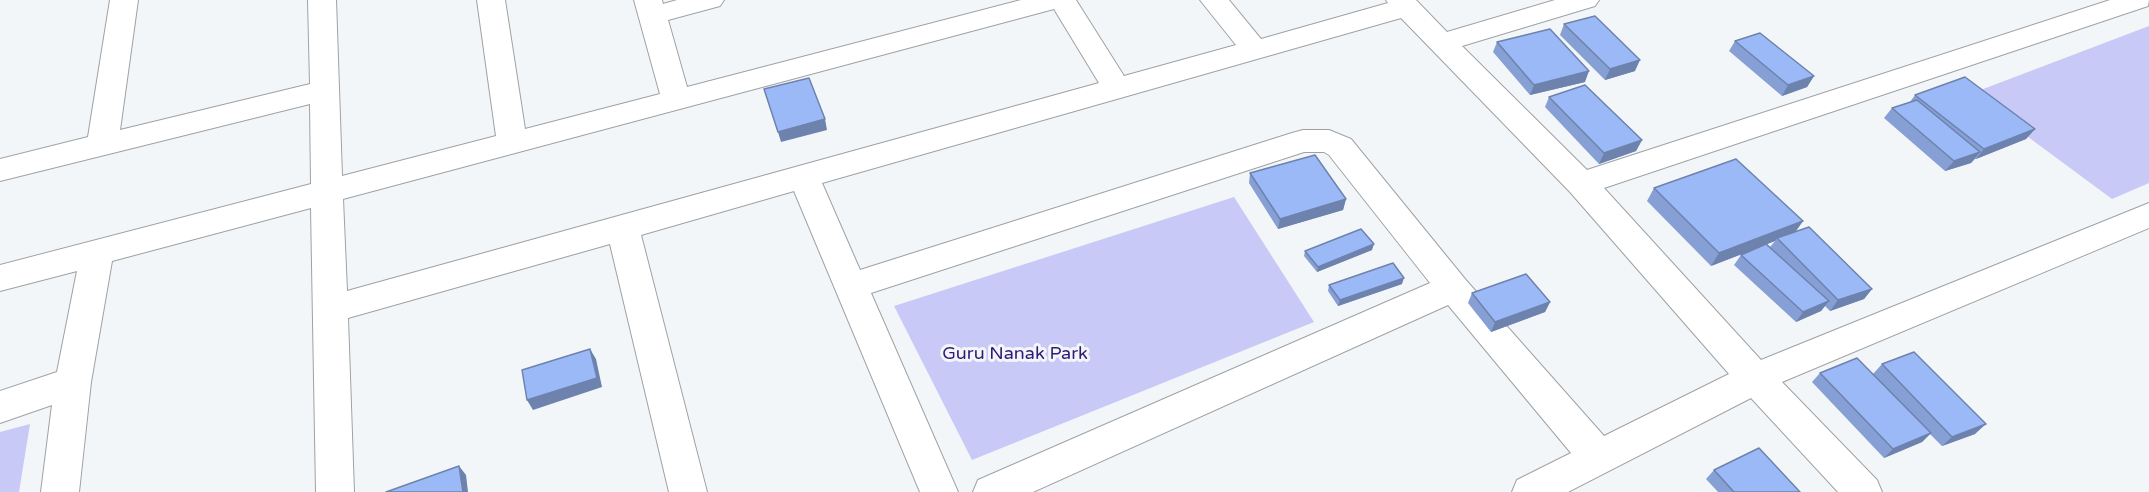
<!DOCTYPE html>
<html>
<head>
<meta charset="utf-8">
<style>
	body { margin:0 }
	canvas { display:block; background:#f3f6f8 }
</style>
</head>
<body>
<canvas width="2149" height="492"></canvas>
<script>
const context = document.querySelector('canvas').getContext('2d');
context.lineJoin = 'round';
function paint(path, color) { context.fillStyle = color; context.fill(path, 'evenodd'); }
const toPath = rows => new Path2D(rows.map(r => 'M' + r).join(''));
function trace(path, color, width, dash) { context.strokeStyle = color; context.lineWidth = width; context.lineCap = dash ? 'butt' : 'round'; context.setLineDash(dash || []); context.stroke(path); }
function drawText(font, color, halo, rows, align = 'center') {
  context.font = font + ' "Varela Round",sans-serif'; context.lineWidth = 6; context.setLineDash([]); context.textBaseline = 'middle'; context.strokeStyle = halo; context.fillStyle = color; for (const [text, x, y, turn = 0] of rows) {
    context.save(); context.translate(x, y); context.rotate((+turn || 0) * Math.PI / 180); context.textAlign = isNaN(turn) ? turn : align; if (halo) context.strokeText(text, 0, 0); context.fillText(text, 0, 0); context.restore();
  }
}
paint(toPath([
	[2149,26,2149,183,2112,199,1970,94],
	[1234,197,1314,322,972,460,894,306],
	[30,424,19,492,0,492,0,432]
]), '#c9c9f8');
const street = toPath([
	[110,0,138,0,120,130,310,84,308,0,336,0,342,176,496,136,477,0,505,0,525,129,660,94,634,0,662,0,663,4,677,0,724,0,720,6,668,20,687,87,1021,0,1076,0,1124,76,1236,45,1200,0,1229,0,1261,39,1388,3,1386,0,1416,0,1447,32,1555,0,1599,0,1595,6,1462,46,1587,170,2110,0,2149,0,2148,6,1604,188,1761,360,2149,203,2149,228,1782,382,1877,480,1882,492,1838,492,1751,398,1568,492,1512,492,1517,480,1571,453,1448,305,1033,492,973,492,978,480,1430,283,1329,155,1324,152,1304,152,871,293,958,492,920,492,794,191,641,235,707,492,669,492,610,244,348,318,354,492,316,492,311,208,112,261,91,382,79,492,41,492,52,405,0,423,0,391,57,372,77,271,0,291,0,265,311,184,310,104,0,181,0,159,88,137,110,0],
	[1054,9,1099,83,347,291,343,199,1054,9],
	[1401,18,1570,192,1729,374,1604,436,1465,279,1351,139,1329,130,1303,130,1292,133,860,270,822,183,1401,18]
]);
trace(street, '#9fa2a4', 2);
paint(street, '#fff');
paint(toPath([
	[1564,24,1635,71,1605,80,1560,35],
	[1735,41,1814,76,1807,87,1782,96,1729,51],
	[1497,42,1585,82,1530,95,1493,52],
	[1915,95,2035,129,2026,139,1976,159,1975,159,1971,163,1945,171,1884,118,1892,108,1910,102],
	[1549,97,1642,140,1636,151,1599,164,1545,107],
	[1250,173,1346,199,1343,210,1278,229,1249,183],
	[1654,188,1803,221,1795,232,1872,289,1864,299,1830,311,1825,306,1821,311,1796,322,1734,265,1741,255,1750,251,1711,266,1647,201],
	[1775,241,1770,247,1767,244],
	[1372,250,1317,272,1304,256,1305,251],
	[1402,284,1338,306,1328,291,1329,285],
	[1472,293,1550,302,1545,312,1491,332,1468,303],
	[1882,364,1975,434,1942,446,1930,434,1922,442,1884,458,1812,382,1820,373,1873,374],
	[1714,470,1800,492,1718,492,1706,479]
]), '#869fd4');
paint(toPath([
	[1640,60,1635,71,1605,80,1610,69],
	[1589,71,1585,82,1530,95,1534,85],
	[1814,76,1807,87,1782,96,1788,85],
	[825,119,827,130,781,142,778,132],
	[2035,129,2026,139,1976,159,1984,149],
	[1642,140,1636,151,1599,164,1604,153],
	[1980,152,1971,163,1945,171,1954,161],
	[1346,199,1343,210,1278,229,1280,219],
	[1803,221,1794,234,1777,238,1775,241,1711,266,1719,253],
	[1374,244,1372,250,1317,272,1318,267],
	[1404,278,1402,284,1338,306,1340,300],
	[1872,289,1864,299,1830,311,1838,300],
	[1829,301,1821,311,1796,322,1803,312],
	[1550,302,1545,312,1491,332,1495,322],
	[590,349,596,359,602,387,533,410,527,400],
	[1986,424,1975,434,1942,446,1952,437],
	[1931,433,1922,442,1884,458,1893,449],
	[459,466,466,475,468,492,463,492]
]), '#6d82ad');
const building = toPath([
	[1595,16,1640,60,1610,69,1564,24,1595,16],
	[1550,29,1589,71,1534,85,1497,42,1550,29],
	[1760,33,1814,76,1788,85,1735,41,1760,33],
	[1965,77,2035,129,1984,149,1915,95,1965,77],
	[809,78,825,119,778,132,764,89,809,78],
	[1585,85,1642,140,1604,153,1549,97,1585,85],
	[1917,100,1980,152,1954,161,1892,108,1917,100],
	[1315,155,1346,199,1280,219,1250,173,1315,155],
	[1736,159,1803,221,1719,253,1654,188,1736,159],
	[1809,227,1872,289,1838,300,1777,238,1809,227],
	[1361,229,1374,244,1318,267,1305,251,1361,229],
	[1766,244,1829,301,1803,312,1741,255,1766,244],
	[1393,263,1404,278,1340,300,1329,285,1393,263],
	[1526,274,1550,302,1495,322,1472,293,1526,274],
	[590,349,597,378,527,400,522,370,590,349],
	[1914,352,1986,424,1952,437,1882,364,1914,352],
	[1857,358,1931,433,1893,449,1820,373,1857,358],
	[1759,448,1800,492,1734,492,1714,470,1759,448],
	[459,466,463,492,386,492,459,466]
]);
paint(building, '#9cb9f7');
trace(building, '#6d82ad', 1.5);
drawText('18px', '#301a77', '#f3f6f8', [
	["Guru Nanak Park",1015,354]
]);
</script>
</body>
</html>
